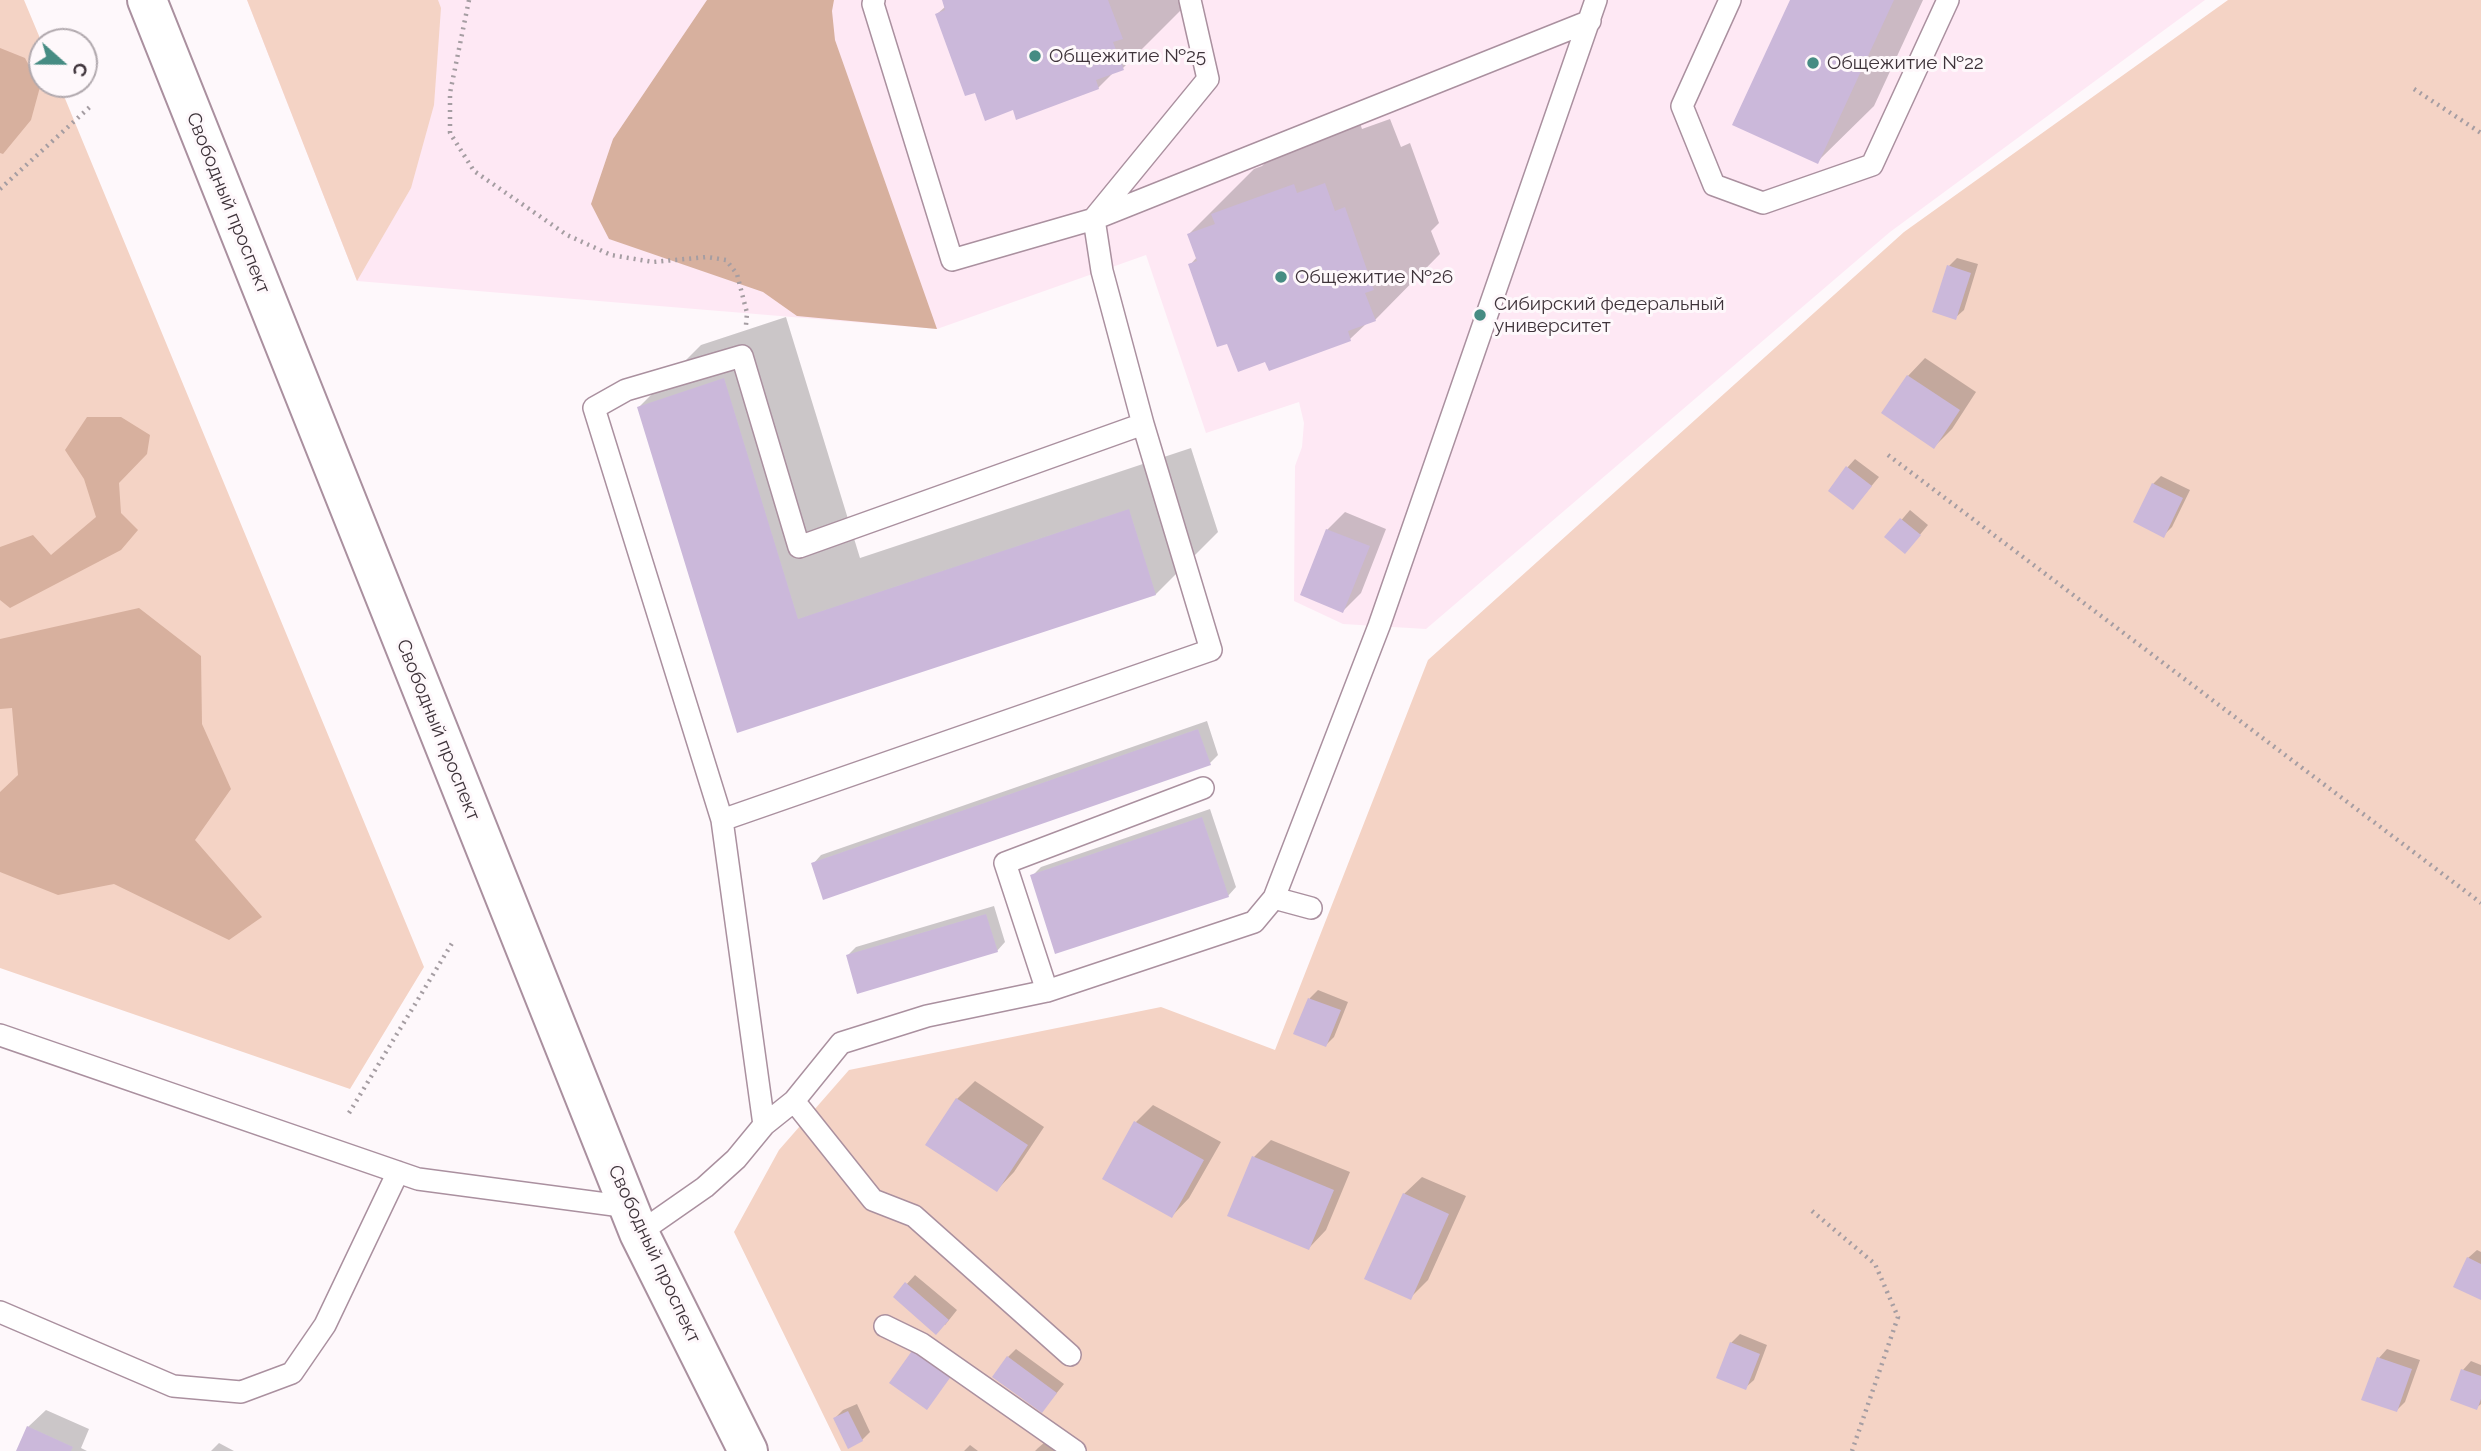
<!DOCTYPE html>
<html>
<head>
<meta charset="utf-8">
<style>
	body { margin:0 }
	#map { position:relative; width:2481px; height:1451px; overflow:hidden; background:#fef8fb; font-family:Raleway,sans-serif }
	canvas { display:block }
	.north { position:absolute; left:28px; top:28px; width:70px; height:70px; box-sizing:border-box; background:#fef8fb; border:2px solid #b1a9ae; border-radius:50%; rotate:111deg; font-size:19px; font-weight:700; line-height:28px; text-align:center; color:#3e333a }
	.north::after { content:''; display:block; margin:auto; width:24px; height:32px; background:#468c83; clip-path:polygon(50% 0,100% 100%,50% 72%,0 100%) }
</style>
</head>
<body>
<div id="map">
<canvas width="2481" height="1451"></canvas>
<div class="north">С</div>
</div>
<script>
const context = document.querySelector('canvas').getContext('2d');
context.lineJoin = 'round';
function paint(path, color) { context.fillStyle = color; context.fill(path, 'evenodd'); }
const toPath = rows => new Path2D(rows.map(r => 'M' + r).join(''));
function trace(path, color, width, dash) { context.strokeStyle = color; context.lineWidth = width; context.lineCap = dash ? 'butt' : 'round'; context.setLineDash(dash || []); context.stroke(path); }
function drawText(font, color, halo, rows, align = 'center') {
  context.font = font + ' Raleway,sans-serif'; context.lineWidth = 6; context.setLineDash([]); context.textBaseline = 'middle'; context.strokeStyle = halo; context.fillStyle = color; for (const [text, x, y, turn = 0] of rows) {
    context.save(); context.translate(x, y); context.rotate((+turn || 0) * Math.PI / 180); context.textAlign = isNaN(turn) ? turn : align; if (halo) context.strokeText(text, 0, 0); context.fillText(text, 0, 0); context.restore();
  }
}
paint(toPath([
	[247,0,2205,0,1890,232,1426,629,1343,624,1294,601,1295,466,1302,447,1304,423,1299,402,1206,433,1146,255,937,329,357,281]
]), '#fee8f4');
paint(toPath([
	[0,0,24,0,42,43,42,84,59,84,424,967,350,1089,0,968],
	[247,0,438,0,441,8,434,105,411,188,357,281],
	[2228,0,2481,0,2481,1451,841,1451,734,1232,779,1150,849,1070,1161,1007,1275,1050,1428,660,1904,232]
]), '#f4d3c5');
paint(toPath([
	[707,0,834,0,832,11,835,40,937,329,797,316,763,292,609,239,591,204,613,139],
	[0,48,25,58,40,87,31,120,3,154,0,153],
	[121,417,150,435,147,454,119,483,121,513,138,530,121,550,10,608,0,600,0,547,33,535,51,555,96,517,84,479,65,450,87,417],
	[139,608,201,656,202,724,231,789,195,840,262,917,229,940,114,884,58,895,0,872,0,792,18,775,12,708,0,709,0,639]
]), '#d7b09e');
paint(toPath([
	[944,0,1187,0,1188,3,1123,68,1115,71,1098,88,1014,108,976,90,937,14,946,6],
	[1792,0,1923,0,1874,106,1818,161],
	[1390,119,1401,147,1410,143,1439,223,1431,231,1440,254,1375,320,1367,323,1350,339,1266,359,1228,342,1190,265,1197,257,1189,234,1254,169,1262,166,1278,150,1359,120,1362,129],
	[1957,258,1978,264,1964,310,1955,318,1949,266],
	[786,317,860,558,1191,448,1218,532,1156,594,739,731,639,407,701,345],
	[1925,358,1976,392,1952,429,1934,447,1908,376],
	[1855,459,1879,477,1853,508,1847,468],
	[2161,476,2190,490,2172,527,2164,535,2153,484],
	[1910,510,1928,525,1913,543,1887,537],
	[1345,512,1386,529,1361,593,1343,611,1327,530],
	[1207,721,1218,755,1210,763,813,864,821,855],
	[1210,809,1236,887,1228,896,1032,876,1041,867],
	[994,906,1005,942,997,951,848,955,856,947],
	[1318,990,1348,1002,1334,1037,1326,1045,1296,1033,1310,998],
	[975,1081,1044,1127,1014,1172,997,1190,927,1144,957,1099],
	[1153,1105,1221,1142,1189,1198,1172,1216,1136,1122],
	[1271,1140,1350,1172,1326,1230,1309,1248,1254,1157],
	[1422,1177,1466,1196,1428,1280,1411,1297,1404,1194],
	[2477,1250,2481,1252,2481,1298,2468,1258],
	[915,1275,957,1310,945,1325,895,1297],
	[1740,1334,1767,1345,1754,1380,1745,1388,1731,1343],
	[1016,1349,1064,1384,1042,1411,1008,1357],
	[2387,1349,2420,1360,2405,1402,2397,1410,2379,1358],
	[2471,1361,2481,1365,2481,1404,2476,1408,2463,1370],
	[857,1404,870,1432,862,1440,835,1418,843,1410],
	[46,1410,89,1429,81,1448,87,1451,17,1451,28,1427],
	[1051,1437,1063,1451,1035,1451,1038,1448],
	[219,1443,234,1451,211,1451],
	[970,1445,978,1451,964,1451]
]), '#0003');
paint(toPath([
	[942,0,1108,0,1123,39,1113,42,1124,70,1096,80,1099,89,1016,120,1013,110,985,121,975,93,965,96,935,14,945,10],
	[1790,0,1894,0,1818,164,1732,125],
	[1325,183,1335,211,1345,207,1374,290,1365,293,1376,321,1348,331,1351,341,1269,371,1265,362,1238,372,1227,344,1217,347,1188,264,1197,261,1187,234,1215,224,1211,214,1294,184,1297,193],
	[1947,265,1971,273,1956,320,1932,312],
	[1907,375,1960,410,1934,449,1881,413],
	[724,378,798,619,1129,509,1156,595,737,733,637,407],
	[1846,466,1872,486,1853,510,1828,491],
	[2152,483,2183,498,2164,538,2133,522],
	[1900,518,1921,535,1905,554,1884,537],
	[1326,529,1370,546,1343,613,1300,595],
	[1198,729,1211,765,823,900,811,863],
	[1202,817,1229,897,1055,954,1030,875],
	[986,914,998,952,857,994,846,955],
	[1308,998,1341,1010,1326,1047,1293,1034],
	[956,1098,1028,1145,997,1192,925,1145],
	[1134,1121,1204,1160,1172,1218,1102,1179],
	[1252,1156,1334,1190,1309,1250,1227,1216],
	[1403,1193,1449,1214,1411,1300,1364,1279],
	[2467,1257,2481,1264,2481,1300,2453,1287],
	[905,1282,949,1320,936,1335,893,1297],
	[1730,1342,1760,1354,1746,1390,1716,1378],
	[914,1348,952,1375,927,1410,889,1383],
	[1007,1356,1057,1393,1042,1413,992,1377],
	[2377,1357,2412,1369,2397,1412,2361,1400],
	[2461,1369,2481,1376,2481,1399,2477,1410,2450,1400],
	[848,1411,863,1441,848,1449,833,1418],
	[27,1426,73,1447,71,1451,16,1451]
]), '#cbb8da');
const lane = toPath([
	[874,0,873,4,952,260,1094,219,1102,271,1143,424],
	[1730,0,1682,106,1714,185,1763,203,1872,165,1948,0],
	[1095,217,1208,79,1190,0],
	[1094,219,1590,21],
	[1274,898,1311,908],
	[1047,991,1005,863,1203,788],
	[0,1035,418,1179,629,1207],
	[794,1101,873,1200,914,1216,1070,1355],
	[764,1125,794,1101,841,1043,927,1016,1047,991,1254,922,1274,898,1379,626,1596,0],
	[639,1233,705,1187,736,1159,764,1125,722,820,594,408,626,390,742,356,799,547,1143,424,1211,650,722,820],
	[0,1312,173,1386,241,1392,292,1373,325,1325,398,1172],
	[885,1326,922,1344,1075,1451]
]);
const secondary = toPath([
	[147,0,639,1233,748,1451]
]);
trace(lane, '#aa909f', 24);
trace(secondary, '#aa909f', 42);
trace(toPath([
	[469,0,450,93,450,133,474,171,567,235,611,255,653,262,707,257,726,260,737,274,747,313,746,325],
	[2414,89,2481,133],
	[0,189,92,105],
	[1888,455,2481,903],
	[349,1113,454,940],
	[1812,1211,1875,1264,1898,1317,1852,1451]
]), '#a59da2', 4.5, [2, 5]);
trace(lane, '#fff', 21);
trace(secondary, '#fff', 38);
for (const [x, y, r, color] of [
	[1035,56,7,"#468c83"],
	[1813,63,7,"#468c83"],
	[1281,277,7,"#468c83"],
	[1480,315,7,"#468c83"]
]) { const dot = new Path2D(); dot.arc(x, y, r, 0, 2 * Math.PI); context.fillStyle = color; context.fill(dot); trace(dot, '#fef8fb', 2.5); }
drawText('19px', '#3e333a', '#fef8fb', [
	["Общежитие №25",1049,56],
	["Общежитие №22",1827,63],
	["Общежитие №26",1295,277],
	["Сибирский федеральный",1494,304],
	["университет",1494,326]
], 'left');
drawText('19px', '#3e333a', '#fef8fb', [
	["Свободный проспект",228,203,68],
	["Свободный проспект",438,730,68],
	["Свободный проспект",654,1254,65]
]);
</script>
</body>
</html>
